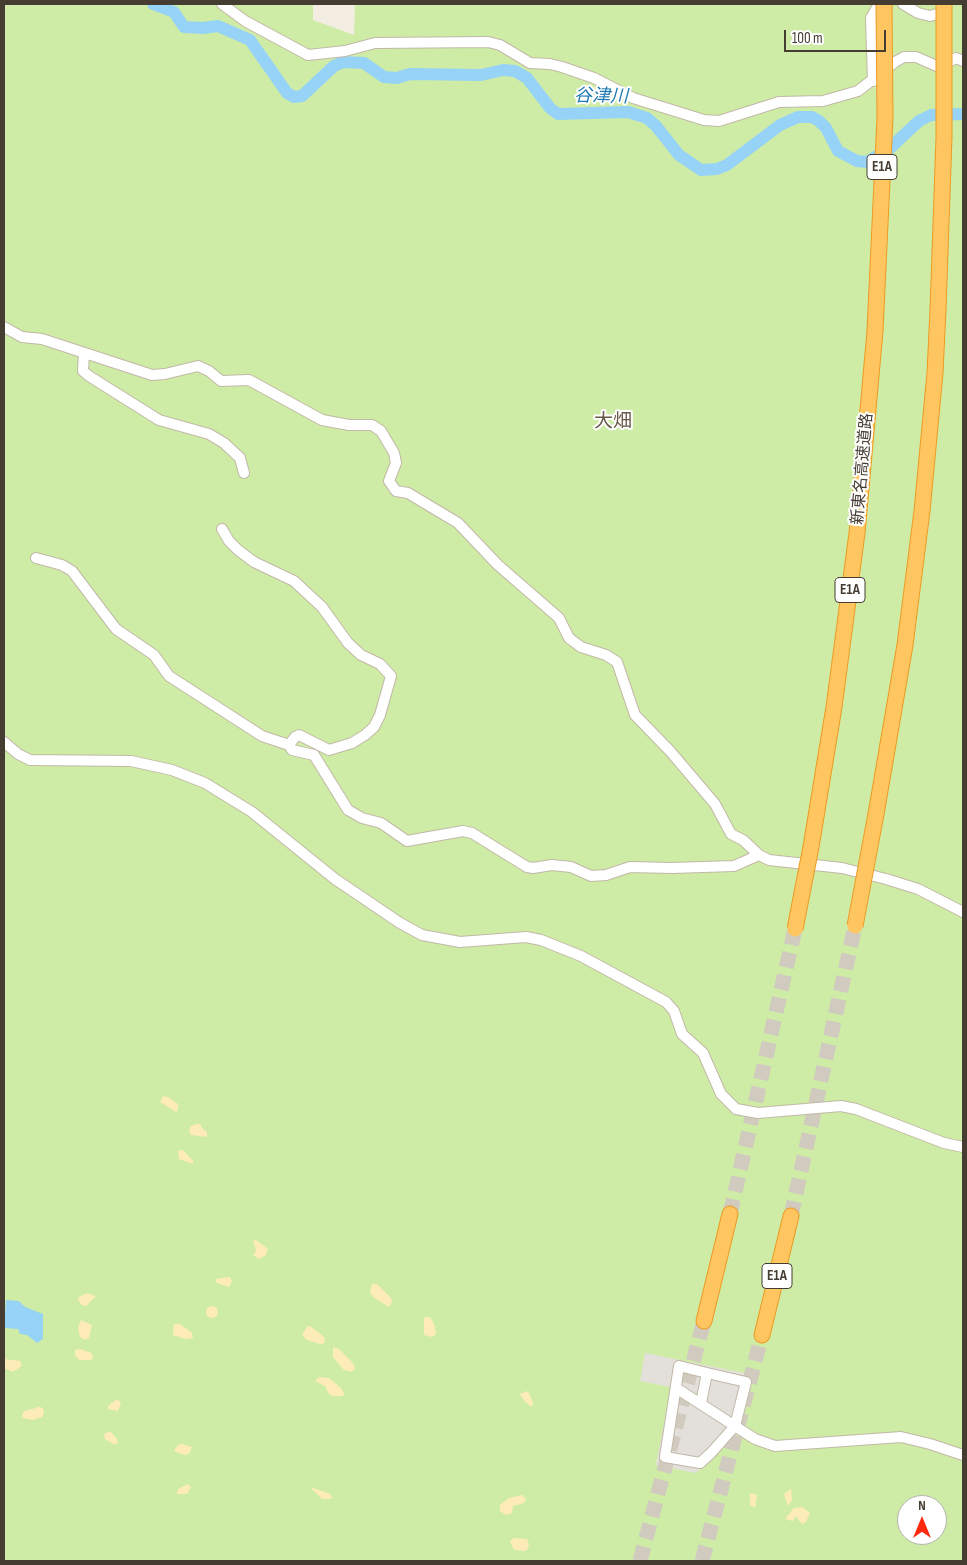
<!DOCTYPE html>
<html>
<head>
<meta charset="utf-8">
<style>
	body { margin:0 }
	#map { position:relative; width:967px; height:1565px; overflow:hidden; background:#f3ede2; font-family:"Sofia Sans Condensed",sans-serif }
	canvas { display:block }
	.frame { position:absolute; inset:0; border:5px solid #453d32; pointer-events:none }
	.north { position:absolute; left:897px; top:1495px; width:50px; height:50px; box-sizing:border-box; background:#fff; border:1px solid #b5b1ad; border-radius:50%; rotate:0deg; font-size:14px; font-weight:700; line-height:20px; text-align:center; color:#453d32 }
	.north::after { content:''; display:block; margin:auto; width:18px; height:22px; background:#ff290d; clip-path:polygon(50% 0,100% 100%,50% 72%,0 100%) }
	.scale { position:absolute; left:784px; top:30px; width:102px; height:22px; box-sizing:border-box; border:2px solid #453d32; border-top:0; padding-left:6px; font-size:15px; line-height:18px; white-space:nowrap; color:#453d32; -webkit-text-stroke:4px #fff; paint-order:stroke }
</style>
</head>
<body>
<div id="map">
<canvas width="967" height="1565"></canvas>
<div class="frame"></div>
<div class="north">N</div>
<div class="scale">100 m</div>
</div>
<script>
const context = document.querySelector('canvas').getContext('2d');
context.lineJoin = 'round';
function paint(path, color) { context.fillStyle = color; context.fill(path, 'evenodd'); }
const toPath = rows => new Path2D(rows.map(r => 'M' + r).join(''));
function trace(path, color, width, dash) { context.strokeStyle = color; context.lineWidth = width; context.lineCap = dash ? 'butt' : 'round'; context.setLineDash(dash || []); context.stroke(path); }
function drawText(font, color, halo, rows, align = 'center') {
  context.font = font + ' "Sofia Sans Condensed","Noto Sans JP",sans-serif'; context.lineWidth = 4; context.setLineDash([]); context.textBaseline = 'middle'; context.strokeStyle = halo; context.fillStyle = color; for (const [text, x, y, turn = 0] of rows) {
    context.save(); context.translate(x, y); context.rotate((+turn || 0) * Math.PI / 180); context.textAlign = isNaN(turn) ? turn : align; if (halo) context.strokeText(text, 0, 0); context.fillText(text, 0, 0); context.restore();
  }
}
paint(toPath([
	[4,4,313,4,313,20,354,35,355,4,963,4,963,1561,4,1561],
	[907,1505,937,1505,937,1535,907,1535]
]), '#cfeca6');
paint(toPath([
	[163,1096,168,1097,178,1104,178,1110,176,1112,160,1102],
	[196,1124,200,1124,202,1128,207,1132,207,1137,191,1135,189,1130,191,1126],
	[183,1150,193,1161,193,1164,179,1159,178,1151],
	[256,1240,268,1249,266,1255,259,1259,253,1255,256,1251,253,1241],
	[230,1277,232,1281,229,1287,217,1283,215,1279],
	[372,1284,377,1284,391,1298,392,1302,389,1307,373,1297,370,1292],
	[87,1293,96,1296,86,1306,82,1305,78,1300,79,1297],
	'206 1312a6 6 0 1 1 12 0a6 6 0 1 1-12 0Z',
	[427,1317,431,1318,435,1327,436,1334,432,1337,424,1335,424,1318],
	[81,1320,92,1325,89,1338,85,1340,80,1337,78,1328],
	[174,1324,180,1324,192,1333,193,1338,185,1339,173,1335],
	[310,1326,324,1337,325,1343,320,1344,307,1340,302,1335,307,1327],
	[333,1347,339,1349,353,1363,355,1368,352,1372,344,1370,333,1357],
	[80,1349,91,1353,93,1357,91,1360,79,1360,75,1355,75,1350],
	[4,1359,20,1361,22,1366,13,1372,4,1368],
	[319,1377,329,1378,341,1388,344,1393,343,1396,333,1396,329,1394,325,1386,315,1381],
	[528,1391,533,1403,532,1407,525,1402,520,1394],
	[117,1399,121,1403,118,1411,108,1409,108,1406],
	[39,1407,43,1408,44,1412,42,1417,33,1420,23,1418,22,1414,25,1411],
	[110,1431,117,1439,118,1443,115,1445,105,1439,104,1434],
	[182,1444,192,1447,189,1454,185,1455,174,1451,178,1445],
	[188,1484,191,1487,187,1494,177,1494,178,1489],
	[310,1487,328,1493,332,1496,331,1499,322,1499],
	[791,1489,792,1500,788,1506,784,1494],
	[750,1493,757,1495,755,1508,750,1505],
	[522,1495,526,1499,524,1503,513,1506,512,1513,506,1515,500,1511,500,1505,509,1498],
	[802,1507,810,1513,806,1522,802,1524,796,1516,793,1521,785,1519,794,1508],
	[514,1538,527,1539,529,1544,528,1548,526,1551,514,1550,510,1541]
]), '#fdecb8');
paint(toPath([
	[645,1353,754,1375,740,1432,696,1473,656,1465,671,1387,640,1381]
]), '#e3dfdb');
paint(toPath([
	[6,1300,19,1301,25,1307,43,1314,43,1339,37,1343,27,1335,20,1334,18,1329,4,1328]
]), '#97d3f7');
trace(toPath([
	[153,4,174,12,184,27,203,28,218,26,250,40,287,93,294,97,302,96,334,66,343,62,364,63,384,77,397,78,410,74,481,75,503,70,515,71,527,78,550,108,558,114,628,112,647,118,656,126,679,155,701,170,717,169,727,165,780,125,798,117,812,117,819,121,826,128,838,151,857,161,867,162,889,149,919,121,931,115,963,114]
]), '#97d3f7', 12);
trace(toPath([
	[730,1214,795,929],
	[791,1216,855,926],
	[640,1561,704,1321],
	[702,1561,762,1335]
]), '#d0cabf', 15, [15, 8]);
const minor = toPath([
	[222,4,245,21,308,55,345,51,375,43,488,42,500,45,530,63,550,64,562,67,594,78,633,98,704,120,719,121,779,102,823,101,858,91,895,62,904,57,916,57,939,67,956,58,963,61],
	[903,4,918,13,930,16,941,13,944,6],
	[873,81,871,18,879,4],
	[4,327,22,337,42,339,152,375,165,374,198,366,209,371,221,381,249,380,322,420,349,425,372,425,381,431,394,453,396,463,389,481,396,491,408,493,458,523,498,565,559,618,569,638,581,647,606,655,617,662,635,715,670,751,715,804,731,834,743,840,759,855,769,860,842,868,886,879,918,889,963,912],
	[84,353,83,371,89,376,159,420,209,434,224,443,240,458,244,473],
	[222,529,229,541,238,550,254,562,294,581,322,607,348,643,361,655,380,664,391,676,380,715,374,727,365,735,352,743,329,750,299,735,295,737,289,745],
	[36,558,62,565,72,571,116,629,154,655,169,676,262,736,289,745,292,750,314,755,348,810,362,818,381,823,407,841,463,831,472,833,527,867,533,868,552,865,571,867,591,876,606,875,630,867,672,868,734,866,759,855],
	[4,742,18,754,30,760,131,761,172,770,205,783,252,812,335,879,400,923,422,935,460,942,526,937,541,940,581,956,666,1002,674,1011,682,1034,703,1053,721,1094,736,1109,758,1113,841,1106,856,1109,944,1143,963,1147],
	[676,1388,755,1439,775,1446,901,1437,930,1444,963,1455],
	[701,1403,707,1373,746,1382,735,1426,711,1453,700,1463,665,1457,679,1366,707,1373]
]);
const highway = toPath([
	[876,814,905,645,922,511,935,373,938,310],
	[811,847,834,707,857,533,875,331],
	[704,1321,730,1214],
	[762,1335,791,1216]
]);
trace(minor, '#c2b8a7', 12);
trace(highway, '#ed9b22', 17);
trace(minor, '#fff', 10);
trace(highway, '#ffc561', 15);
const highwayBridge = toPath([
	[938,310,944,137,944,4],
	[875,331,885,117,884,4],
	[855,926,876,814],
	[795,929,811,847]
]);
trace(highwayBridge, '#ed9b22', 17, []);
trace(highwayBridge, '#ffc561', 15);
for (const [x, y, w] of [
	[882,167,30],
	[850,590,30],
	[777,1276,30]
]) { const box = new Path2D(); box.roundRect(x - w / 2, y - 12.5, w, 25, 4); context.fillStyle = '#fff'; context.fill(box); trace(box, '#453d32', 1); }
drawText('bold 15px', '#453d32', null, [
	["E1A",882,167],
	["E1A",850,590],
	["E1A",777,1276]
]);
drawText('16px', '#453d32', '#fff', [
	["新東名高速道路",863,469,-85]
]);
drawText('italic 18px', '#207ab2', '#fff', [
	["谷津川",601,97,1]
]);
drawText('19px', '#695a48', '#fff', [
	["大畑",613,422]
]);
</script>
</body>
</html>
